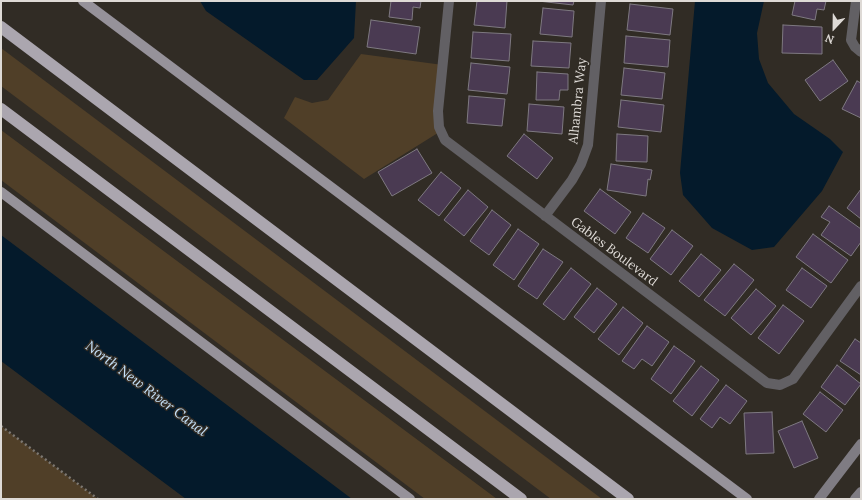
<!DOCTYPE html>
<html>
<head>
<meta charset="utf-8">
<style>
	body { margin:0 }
	#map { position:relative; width:862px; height:500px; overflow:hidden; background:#312c25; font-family:Lora,serif }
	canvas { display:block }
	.frame { position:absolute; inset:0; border:2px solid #dedad6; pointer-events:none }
	.north { position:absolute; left:814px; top:8px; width:40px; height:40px; -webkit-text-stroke:3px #312c25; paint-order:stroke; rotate:202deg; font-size:11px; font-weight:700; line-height:16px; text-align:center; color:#dedad6 }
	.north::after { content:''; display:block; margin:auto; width:14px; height:18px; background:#dedad6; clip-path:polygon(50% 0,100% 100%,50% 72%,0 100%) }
</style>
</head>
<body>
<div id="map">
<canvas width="862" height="500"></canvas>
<div class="frame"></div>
<div class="north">N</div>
</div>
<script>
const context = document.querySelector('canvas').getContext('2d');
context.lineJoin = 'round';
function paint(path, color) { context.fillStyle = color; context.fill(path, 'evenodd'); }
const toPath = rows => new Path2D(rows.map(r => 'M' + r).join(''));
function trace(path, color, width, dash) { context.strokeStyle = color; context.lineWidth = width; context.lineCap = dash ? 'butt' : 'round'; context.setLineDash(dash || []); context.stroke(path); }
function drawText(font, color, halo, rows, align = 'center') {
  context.font = font + ' Lora,serif'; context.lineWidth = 3; context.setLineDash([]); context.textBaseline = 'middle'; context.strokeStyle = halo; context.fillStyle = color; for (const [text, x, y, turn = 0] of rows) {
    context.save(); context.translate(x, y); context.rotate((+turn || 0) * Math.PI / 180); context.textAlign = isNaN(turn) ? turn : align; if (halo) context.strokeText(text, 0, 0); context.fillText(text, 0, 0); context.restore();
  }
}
paint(toPath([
	[1,48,602,499,551,499,1,86],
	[361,54,443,65,441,131,364,179,284,118,295,97,312,103,328,100],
	[1,130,497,499,425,499,1,180],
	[1,426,98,499,1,499]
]), '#503f28');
paint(toPath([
	[200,1,356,1,354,38,317,80,304,80,206,11],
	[695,1,764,1,757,33,759,59,768,83,794,114,830,139,843,152,822,191,774,247,752,250,712,228,683,195,680,173],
	[1,235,352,499,186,499,1,361]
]), '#041a2b');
const building = toPath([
	[391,1,421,1,420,8,413,7,412,20,389,17,391,1],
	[477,1,507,1,505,28,474,25,477,1],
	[538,1,574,1,573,5,538,1],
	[795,1,826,1,824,10,817,9,815,20,792,15,795,1],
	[630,4,673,9,670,35,627,30,630,4],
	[543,8,574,11,572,37,540,34,543,8],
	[371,20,420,27,416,54,367,47,371,20],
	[783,25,822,27,822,54,782,53,783,25],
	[473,32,511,34,509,61,471,58,473,32],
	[626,36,670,40,668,67,624,63,626,36],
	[533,41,571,43,569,68,531,66,533,41],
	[833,60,848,81,820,101,805,80,833,60],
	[471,63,510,67,507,94,468,90,471,63],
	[624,68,665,73,662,99,621,95,624,68],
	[537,72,568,74,568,90,560,90,559,100,536,100,537,72],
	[857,81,861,83,861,118,842,109,857,81],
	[469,96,505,99,502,126,467,123,469,96],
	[621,100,664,105,661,132,618,127,621,100],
	[529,104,564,107,562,134,527,131,529,104],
	[524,134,553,158,537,179,507,156,524,134],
	[617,134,648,136,647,162,616,161,617,134],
	[417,149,432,173,392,196,378,172,417,149],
	[611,164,652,170,650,180,648,179,646,196,607,190,611,164],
	[441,172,461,188,439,216,418,200,441,172],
	[600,189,631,212,615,234,584,211,600,189],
	[861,189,861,219,847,208,861,189],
	[468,190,488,207,464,236,444,220,468,190],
	[829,206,861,229,861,242,851,256,821,235,830,222,821,217,829,206],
	[492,210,511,225,489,255,470,241,492,210],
	[643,213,665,228,648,253,626,238,643,213],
	[518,229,539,244,514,280,493,265,518,229],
	[672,230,693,246,671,275,650,259,672,230],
	[813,234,848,260,831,283,796,257,813,234],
	[543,249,563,262,537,299,518,286,543,249],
	[701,254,721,270,699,297,679,281,701,254],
	[734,264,754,280,725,316,704,300,734,264],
	[571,268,591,284,564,320,543,304,571,268],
	[802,268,827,286,811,308,786,290,802,268],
	[597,288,617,304,594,333,574,317,597,288],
	[756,289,776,306,751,335,731,318,756,289],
	[783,305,804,321,779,354,758,338,783,305],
	[623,307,643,323,619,355,598,339,623,307],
	[647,326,669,342,652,366,642,359,634,369,622,361,647,326],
	[855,339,861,343,861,375,840,361,855,339],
	[674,346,695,361,671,394,651,379,674,346],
	[837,365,861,384,845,405,821,387,837,365],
	[701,366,719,380,692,416,673,401,701,366],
	[726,385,747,401,730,424,720,417,712,428,700,419,726,385],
	[820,392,843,410,826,432,803,414,820,392],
	[772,412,774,453,746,454,744,413,772,412],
	[802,421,818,458,794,468,778,431,802,421]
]);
paint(building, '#4a3a52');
trace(building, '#7e7981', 1);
trace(toPath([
	[1,426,98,499]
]), '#7c7771', 2.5, [2, 3]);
trace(toPath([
	[449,1,438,111,439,127,445,140,767,383,780,385,793,379,861,286],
	[856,1,851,40,855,47,861,52],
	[545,216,572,180,581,164,588,145,601,1]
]), '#626064', 10);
trace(toPath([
	[819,499,861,444],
	[855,499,861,492]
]), '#7f7c83', 10);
trace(toPath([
	[83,1,747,499],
	[1,192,410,499]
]), '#96929a', 10);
trace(toPath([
	[1,27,628,499],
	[1,109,521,499]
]), '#aba6af', 12);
drawText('13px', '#dedad6', '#312c25', [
	["Alhambra Way",578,101,-84],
	["Gables Boulevard",614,252,37]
]);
drawText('italic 14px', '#c6e2fa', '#312c25', [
	["North New River Canal",146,389,37]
]);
</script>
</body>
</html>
